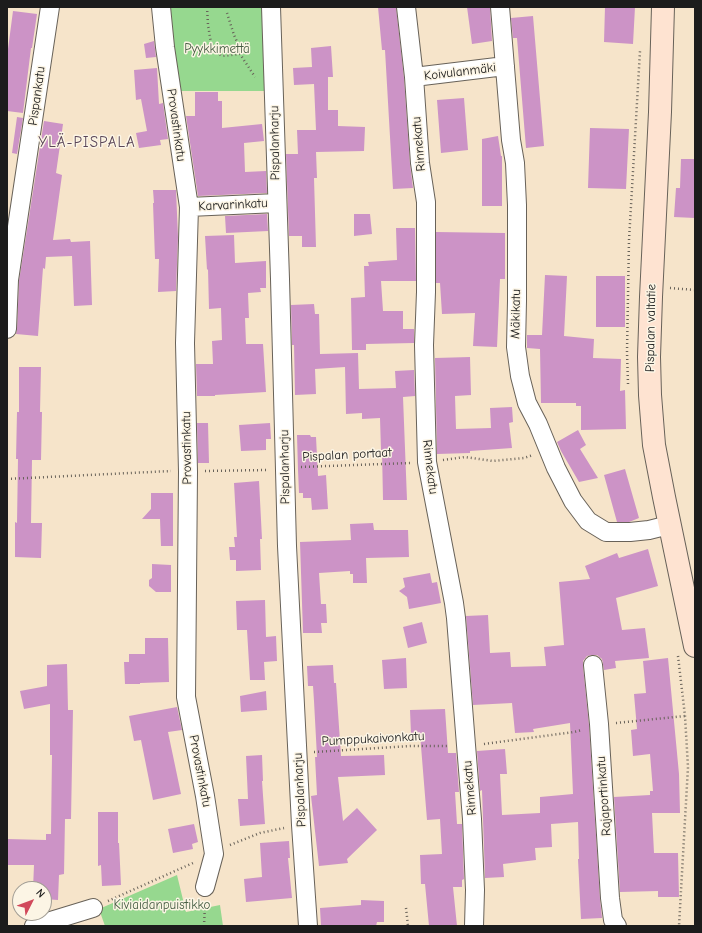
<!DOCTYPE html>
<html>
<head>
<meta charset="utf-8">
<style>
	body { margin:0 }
	#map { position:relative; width:702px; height:933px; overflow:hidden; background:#f6e4ca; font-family:"Comic Neue",sans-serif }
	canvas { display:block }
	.frame { position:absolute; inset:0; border:8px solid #1c1c1c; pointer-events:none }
	.north { position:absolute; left:12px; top:881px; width:40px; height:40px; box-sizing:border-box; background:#fcf5e5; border:1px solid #a29e95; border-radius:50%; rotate:48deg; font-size:11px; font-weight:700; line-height:16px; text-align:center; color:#1c1c1c }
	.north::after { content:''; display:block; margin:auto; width:14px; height:18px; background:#d1495b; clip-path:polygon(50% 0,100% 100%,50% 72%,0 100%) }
</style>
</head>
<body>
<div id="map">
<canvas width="702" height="933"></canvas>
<div class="frame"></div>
<div class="north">N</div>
</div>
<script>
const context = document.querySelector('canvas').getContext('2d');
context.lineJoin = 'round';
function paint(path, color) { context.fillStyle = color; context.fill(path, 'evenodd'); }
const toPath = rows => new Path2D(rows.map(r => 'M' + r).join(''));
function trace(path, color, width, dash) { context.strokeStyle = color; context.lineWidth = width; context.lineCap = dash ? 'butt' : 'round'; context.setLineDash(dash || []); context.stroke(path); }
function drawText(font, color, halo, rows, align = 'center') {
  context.font = font + ' "Comic Neue",sans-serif'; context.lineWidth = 3; context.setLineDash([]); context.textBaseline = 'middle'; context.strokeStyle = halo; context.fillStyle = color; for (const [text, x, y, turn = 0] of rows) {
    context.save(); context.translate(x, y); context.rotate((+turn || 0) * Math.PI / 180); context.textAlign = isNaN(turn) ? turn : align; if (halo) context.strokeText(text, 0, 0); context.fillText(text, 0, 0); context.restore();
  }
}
paint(toPath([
	[168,7,263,7,266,91,177,91],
	[177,875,186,912,220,905,223,926,105,926,99,909]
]), '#96d88f');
paint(toPath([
	[378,7,396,7,404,78,410,164,413,188,393,189,385,50,382,50],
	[467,7,490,7,492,41,472,44],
	[605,7,635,7,633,44,604,42],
	[13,11,37,14,32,48,31,48,23,113,7,111,7,49,8,49],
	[533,16,544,146,526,148,517,38,513,38,511,18],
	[154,41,156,57,146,58,144,44],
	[331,46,333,77,328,77,328,110,338,110,338,126,365,127,364,151,316,152,317,178,314,178,316,247,302,247,302,236,289,236,286,154,298,154,297,130,316,130,314,84,294,85,293,68,312,67,311,48],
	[157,68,159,104,163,103,168,139,160,140,161,145,139,148,136,133,147,131,141,99,136,100,134,70],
	[195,92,218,92,218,101,222,101,222,128,262,124,264,141,244,143,245,172,266,171,267,193,198,196,186,116,195,116],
	[464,98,468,150,441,153,437,100],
	[17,117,23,118,17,154,12,153],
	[44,121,63,124,56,173,62,175,53,240,70,239,71,242,90,241,92,305,74,306,72,256,46,257,45,269,43,268,38,336,16,334,17,329,19,281],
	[590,128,629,129,626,189,588,188],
	[498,136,501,156,502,156,502,206,482,206,482,139],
	[681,159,695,159,695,218,674,217,676,188,680,188],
	[153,190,176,190,178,237,176,291,158,292,159,259,155,259,153,203,154,203],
	[267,214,268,231,226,233,225,216],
	[354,214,370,214,372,234,354,236],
	[396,228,415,228,416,281,381,281,383,311,403,311,403,329,414,329,414,343,366,344,366,350,352,350,351,298,365,297,364,266,369,266,368,262,397,260],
	[436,232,505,233,505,279,500,279,497,347,473,346,475,313,442,314,440,283,436,283],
	[234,235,235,263,266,261,266,288,260,288,261,292,248,293,249,318,245,318,246,344,263,344,266,392,215,395,215,396,197,396,196,364,213,364,212,341,222,340,221,308,209,309,208,269,207,270,205,236],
	[545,275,567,276,564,336,594,339,593,358,621,359,620,391,625,390,626,429,581,430,581,406,576,406,576,403,541,403,540,349,527,348,527,335,542,335],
	[596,276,625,276,625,327,596,327],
	[314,304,315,314,319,314,320,354,358,353,359,389,396,388,395,371,414,370,415,396,403,397,407,500,383,500,382,450,381,450,380,418,362,419,362,413,346,414,345,367,315,369,316,394,295,395,294,345,292,345,291,305],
	[470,357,471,395,455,396,456,429,491,428,490,408,512,407,513,422,509,423,512,448,470,451,470,453,437,454,435,358],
	[19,367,41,367,40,412,42,412,41,460,32,460,31,523,42,523,41,558,15,557,15,522,17,523,18,459,16,459,17,412,19,412],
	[197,423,208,423,209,463,198,463],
	[270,423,271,439,266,439,266,450,241,451,239,425],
	[578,430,586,445,580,449,598,478,579,482,561,451,557,442],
	[297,435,310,435,311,437,316,437,318,476,326,475,328,509,312,510,311,498,303,498,303,493,299,493,298,470],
	[625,469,639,518,629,522,617,522,604,475],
	[259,481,262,539,260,539,261,570,236,571,236,560,230,560,229,547,235,547,234,537,237,537,234,483],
	[151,493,173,493,173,546,161,546,160,519,142,519,151,509],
	[373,523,374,530,408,530,409,557,366,558,367,583,353,583,353,574,350,574,350,571,319,573,321,604,326,604,327,623,321,623,322,633,303,633,300,542,351,540,350,524],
	[648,549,658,586,616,598,622,630,645,628,649,658,615,661,616,668,604,670,602,659,597,655,592,655,587,656,583,661,583,666,589,725,600,899,602,918,581,919,578,859,579,859,578,822,551,824,552,847,535,848,536,860,503,864,504,877,485,878,482,790,480,791,477,751,505,749,507,774,500,774,502,815,540,813,540,797,573,794,570,723,533,729,534,732,515,733,512,703,473,705,466,616,488,615,490,653,510,652,511,667,546,666,544,647,564,645,559,582,590,579,585,566,617,553,619,558],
	[152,564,171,565,171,592,156,592,149,586,149,580,152,578],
	[430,573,432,583,437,582,441,603,409,609,407,597,399,591,405,587,403,578],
	[265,600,266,637,276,636,277,661,264,662,265,680,250,680,247,630,237,630,236,601],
	[422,622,427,643,408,648,403,627],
	[145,638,168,638,169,682,140,683,140,684,125,684,124,662,129,662,129,654,145,654],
	[406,658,407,688,384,689,382,660],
	[668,658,679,774,680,813,652,813,654,853,678,853,679,897,658,897,658,891,620,892,614,797,650,795,650,791,653,791,650,754,633,756,631,730,637,729,634,694,646,693,643,661],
	[67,664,68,710,73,710,71,819,65,819,64,874,59,875,58,900,44,899,44,889,33,889,34,865,7,865,7,839,46,840,46,834,51,834,52,755,50,755,50,704,24,709,20,691,47,686,47,665],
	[333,665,334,683,336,683,341,756,384,755,385,775,338,777,343,821,357,808,377,830,347,859,348,863,319,866,311,796,317,795,315,757,317,757,314,701,313,686,308,686,307,666],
	[266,691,267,710,241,712,240,696],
	[177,707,182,730,168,732,181,794,153,800,141,740,134,741,129,716],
	[445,709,448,753,456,753,459,792,455,792,457,824,462,824,464,879,462,880,462,887,453,887,457,926,429,926,425,884,421,884,420,855,442,854,440,819,427,820,420,734,411,734,410,710],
	[262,755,263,781,262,781,265,824,240,826,238,799,248,799,246,756],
	[98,812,118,812,118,843,119,843,121,885,102,886,101,865,98,866],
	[194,824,198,842,192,844,193,849,173,853,168,829],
	[289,841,290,858,288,858,292,898,246,902,244,879,262,877,260,843],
	[361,900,384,901,384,922,377,922,376,926,321,926,320,908,361,905]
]), '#cc93c6');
const street = toPath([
	[161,7,165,47,189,207,185,343,188,472,186,697,205,796,214,854,205,887],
	[271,7,280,279,287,546,301,825,308,926],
	[406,7,414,77,420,163,426,202,426,292,424,345,427,462,454,603,456,618,466,745,472,819,475,890,474,926],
	[500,7,511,140,515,163,517,205,517,301,516,347,520,376,527,403,538,424,556,468,573,501,588,521,606,532,630,532,649,530,669,525],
	[414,77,505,66],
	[189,207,277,203],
	[7,329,9,280,50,7],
	[593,665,599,724,610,898,613,920,617,926],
	[34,926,93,908]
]);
const secondary = toPath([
	[663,7,660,112,651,297,649,357,650,395,654,445,664,497,695,646]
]);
trace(street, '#686259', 20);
trace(secondary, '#686259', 24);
trace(toPath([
	[207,7,208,25,212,49,222,56,240,54,255,77],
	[227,13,234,35,238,44,240,54],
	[670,288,695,290],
	[628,384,627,352,629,240,640,51],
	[443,460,465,457,493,461,524,458,533,455],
	[301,467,410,463],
	[205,471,268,470],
	[7,479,171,471],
	[678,656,685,716,688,767,679,926],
	[616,723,685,716],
	[484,744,574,732,582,730],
	[314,752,411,746,449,746],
	[230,845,260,833,284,828],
	[108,901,193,863],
	[406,908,408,926],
	[204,926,205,904]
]), '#686259', 2.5, [1, 3]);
trace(street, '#fff', 18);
trace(secondary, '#fee3d1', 22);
drawText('13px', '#475e44', '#fcf5e5', [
	["Pyykkimettä",217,49],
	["Kiviaidanpuistikko",162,905]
]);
drawText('13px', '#1c1c1c', '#fcf5e5', [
	["Koivulanmäki",460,72,-7],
	["Pispankatu",37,96,-82],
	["Provastinkatu",176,125,82],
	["Pispalanharju",275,143,-91],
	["Rinnekatu",419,144,-95],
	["Karvarinkatu",233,205,-3],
	["Mäkikatu",516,314,-89],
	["Pispalan valtatie",651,328,-89],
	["Provastinkatu",187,448,-91],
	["Pispalan portaat",347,455,-3],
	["Pispalanharju",285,467,-91],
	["Rinnekatu",430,467,83],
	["Pumppukaivonkatu",373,739,-3],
	["Provastinkatu",200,771,79],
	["Rinnekatu",470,788,-95],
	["Pispalanharju",300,790,-93],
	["Rajaportinkatu",604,796,-94]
]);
context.letterSpacing = '1px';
drawText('15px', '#5a4658', '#fcf5e5', [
	["YLÄ-PISPALA",87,143]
]);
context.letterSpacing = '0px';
</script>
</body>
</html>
